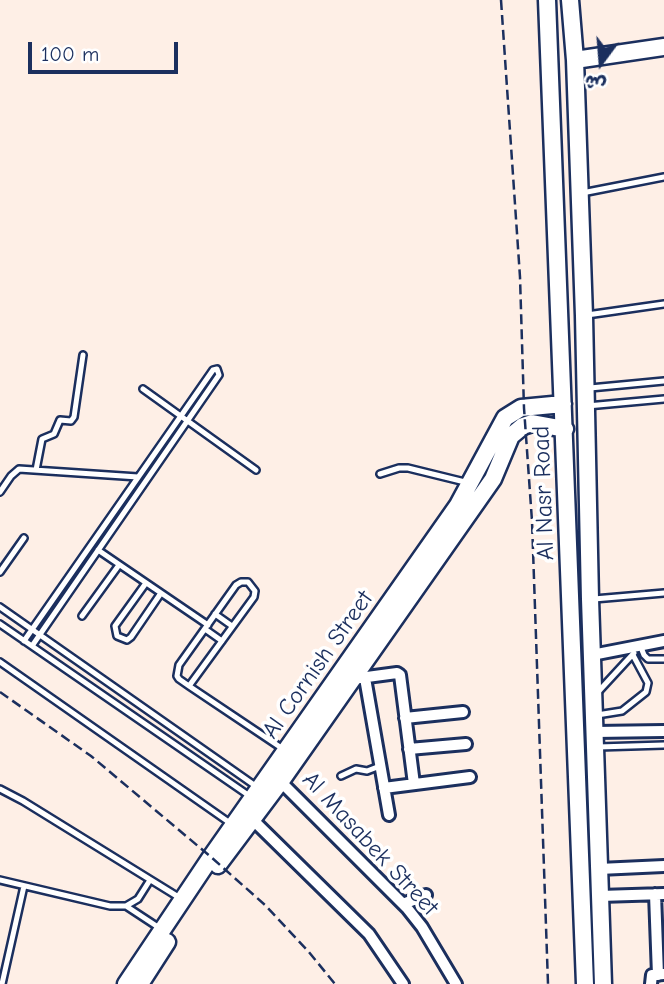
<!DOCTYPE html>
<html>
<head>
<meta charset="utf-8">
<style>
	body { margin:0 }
	#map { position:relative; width:664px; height:984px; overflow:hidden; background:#feefe6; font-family:"Comic Neue","Playpen Sans Arabic",sans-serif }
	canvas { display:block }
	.north { position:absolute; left:566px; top:28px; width:70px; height:70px; -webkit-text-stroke:5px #fff; paint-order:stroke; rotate:196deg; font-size:19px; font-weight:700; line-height:28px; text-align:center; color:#1b2f5e }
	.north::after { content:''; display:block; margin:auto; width:24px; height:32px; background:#1b2f5e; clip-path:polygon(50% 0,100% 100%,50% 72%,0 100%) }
	.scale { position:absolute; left:28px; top:42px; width:150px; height:32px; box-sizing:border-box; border:4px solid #1b2f5e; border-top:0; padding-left:9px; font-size:21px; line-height:24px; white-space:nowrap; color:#1b2f5e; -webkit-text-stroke:5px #fff; paint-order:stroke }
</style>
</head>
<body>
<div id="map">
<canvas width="664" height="984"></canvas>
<div class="north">ش</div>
<div class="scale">100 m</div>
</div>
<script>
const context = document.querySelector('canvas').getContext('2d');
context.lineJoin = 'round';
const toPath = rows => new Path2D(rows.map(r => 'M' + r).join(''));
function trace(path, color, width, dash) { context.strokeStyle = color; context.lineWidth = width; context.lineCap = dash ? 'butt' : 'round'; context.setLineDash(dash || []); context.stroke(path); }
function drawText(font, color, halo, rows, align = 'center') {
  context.font = font + ' "Comic Neue",sans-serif'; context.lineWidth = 7; context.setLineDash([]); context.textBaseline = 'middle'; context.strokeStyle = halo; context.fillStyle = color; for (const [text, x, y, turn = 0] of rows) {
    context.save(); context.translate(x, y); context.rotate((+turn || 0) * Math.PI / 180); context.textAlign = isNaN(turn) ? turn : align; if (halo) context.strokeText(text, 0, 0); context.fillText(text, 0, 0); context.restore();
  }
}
const lane = toPath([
	[582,193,664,177],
	[587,315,664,304],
	[590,388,664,381],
	[143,389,256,470],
	[587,406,664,399],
	[36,470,42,439,54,434,60,420,71,421,74,417,83,355],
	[380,474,399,468,408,468,469,483],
	[0,492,11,476,19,469,138,477],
	[98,550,208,625],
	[0,572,24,538],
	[146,583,115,626,117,636,127,640,131,637,161,593],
	[594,599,664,593],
	[0,607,257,787],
	[215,614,232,626],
	[82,616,119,565],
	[0,624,251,797],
	[205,629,222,641],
	[24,641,213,370,217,369,219,375,32,646],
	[640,645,644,655,648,659,664,659],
	[0,662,230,823],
	[189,686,254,597,255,591,248,582,241,582,236,585,179,665,177,676,179,679,189,686,283,749],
	[598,692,634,653],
	[597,715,622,711,646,692,648,683,633,655],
	[598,747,664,745],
	[341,776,356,769,367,771,380,766],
	[0,789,23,801,180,898],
	[0,880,110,906,126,906,138,899,150,880],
	[126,906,161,929],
	[2,984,24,886]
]);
const street = toPath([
	[592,655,664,641],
	[365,678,389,815],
	[352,679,397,673,400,675,414,784],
	[405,718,463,712],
	[595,732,664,731],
	[409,749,466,744],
	[278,779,407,908,422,927,456,984],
	[384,788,470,777],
	[252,819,369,934,403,984],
	[599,869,664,866],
	[655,894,658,975],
	[600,896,664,894],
	[403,904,426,895],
	[651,984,652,975,664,974]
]);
const secondary = toPath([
	[547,0,585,984],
	[570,0,575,60,584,316,590,599,603,984],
	[575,60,664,47],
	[218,865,281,781,493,479,511,436,523,426,532,423,565,429],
	[126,984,211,857,458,505,505,418,521,408,563,404],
	[140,984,167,942]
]);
trace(lane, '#1b2f5e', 10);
trace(street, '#1b2f5e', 16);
trace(secondary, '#1b2f5e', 21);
trace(lane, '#fff', 5);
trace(street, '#fff', 10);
trace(secondary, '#fff', 16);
trace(toPath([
	[501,0,520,277,524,408,532,521,548,984],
	[0,692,91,756,211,857,265,905,308,951,335,984]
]), '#1b2f5e', 2.5, [10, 5]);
drawText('24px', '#1b2f5e', '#fff', [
	["Al Nasr Road",544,493,-92],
	["Al Cornish Street",318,665,-55],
	["Al Masabek Street",370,844,47]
]);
</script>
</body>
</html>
